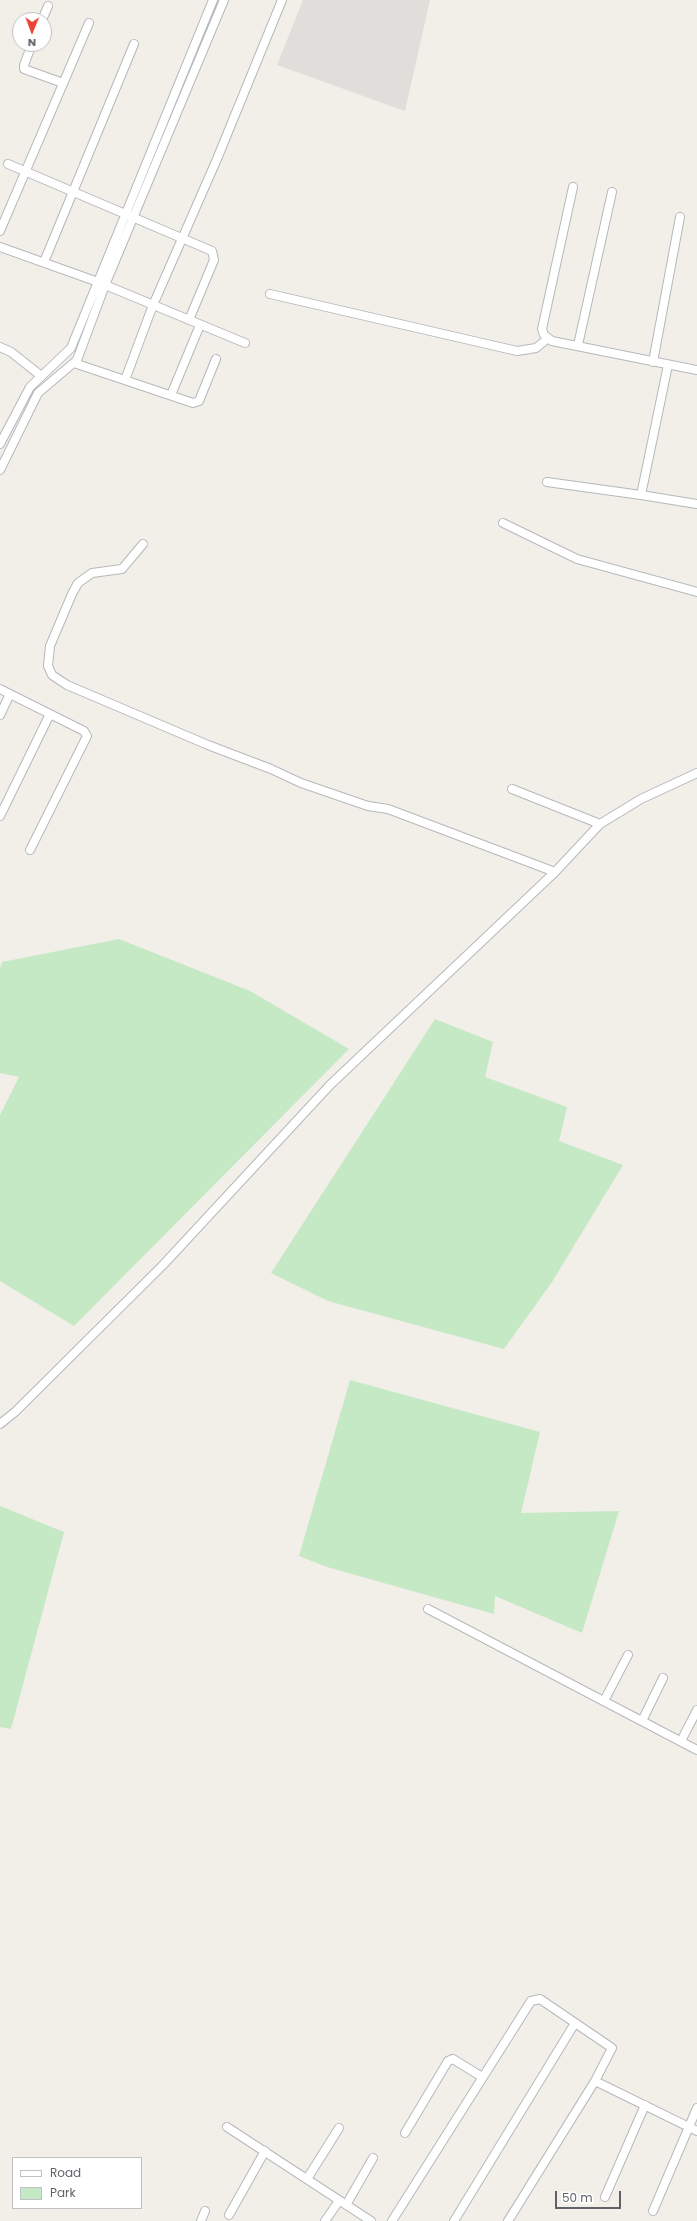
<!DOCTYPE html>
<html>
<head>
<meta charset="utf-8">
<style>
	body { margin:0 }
	#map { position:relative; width:697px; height:2221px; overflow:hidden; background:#f1efe8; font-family:Poppins,sans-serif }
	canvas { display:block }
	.legend { position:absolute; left:12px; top:2157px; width:130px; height:52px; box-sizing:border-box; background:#fff; border:1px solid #bfc1c3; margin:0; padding:5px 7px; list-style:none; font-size:12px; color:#5f6368 }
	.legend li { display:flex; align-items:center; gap:8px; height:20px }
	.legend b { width:20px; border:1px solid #bfc1c3 }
	.north { position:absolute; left:12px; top:12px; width:40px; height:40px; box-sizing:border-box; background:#fff; border:1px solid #bfc1c3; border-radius:50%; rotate:181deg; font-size:11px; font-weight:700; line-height:16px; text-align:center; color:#5f6368 }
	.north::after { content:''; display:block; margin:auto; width:14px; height:18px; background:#ea4335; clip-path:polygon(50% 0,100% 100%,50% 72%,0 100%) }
	.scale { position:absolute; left:555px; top:2191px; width:66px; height:18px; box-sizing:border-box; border:2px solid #5f6368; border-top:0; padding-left:5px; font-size:12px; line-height:14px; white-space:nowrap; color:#5f6368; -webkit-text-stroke:3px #fff; paint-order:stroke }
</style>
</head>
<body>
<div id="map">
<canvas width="697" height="2221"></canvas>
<ul class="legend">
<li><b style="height:5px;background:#fff"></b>Road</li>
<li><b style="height:11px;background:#c5e8c5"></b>Park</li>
</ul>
<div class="north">N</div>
<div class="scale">50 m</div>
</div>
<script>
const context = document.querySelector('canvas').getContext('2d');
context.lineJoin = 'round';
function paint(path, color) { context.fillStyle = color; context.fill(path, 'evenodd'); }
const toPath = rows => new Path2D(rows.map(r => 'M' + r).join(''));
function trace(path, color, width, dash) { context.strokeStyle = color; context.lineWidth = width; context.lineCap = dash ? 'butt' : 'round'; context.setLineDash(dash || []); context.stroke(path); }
paint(toPath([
	[303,0,430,0,405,111,277,65]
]), '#e0deda');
paint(toPath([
	[119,939,250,991,349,1049,74,1326,0,1281,0,1115,19,1077,0,1073,0,969,2,962],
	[435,1019,493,1042,485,1077,567,1107,559,1141,623,1165,552,1282,504,1349,328,1301,271,1273],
	[350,1380,540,1432,521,1513,619,1511,582,1633,495,1596,494,1614,327,1567,299,1556],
	[0,1506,64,1532,11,1729,0,1727]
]), '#c5e8c5');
const minor = toPath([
	[42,20,48,6],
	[32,44,24,65,24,69,63,83],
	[8,164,212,251,214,260,189,320],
	[573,187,542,329,544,335,552,341,697,370],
	[0,231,89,23],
	[0,247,98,282,245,343],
	[44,262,134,44],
	[270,294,517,351,536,348,547,339],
	[578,345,612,192],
	[0,347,11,352,40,375],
	[653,362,680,217],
	[74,363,193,403,199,401,216,359],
	[125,380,153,305,217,159,282,0],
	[171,395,200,325],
	[0,444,30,387,71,348,213,0],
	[0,470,38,393,77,360,105,285,224,0],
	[547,482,641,495,668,365],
	[641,495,697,504],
	[503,523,577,559,697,592],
	[143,544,122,569,92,573,78,583,72,594,50,646,48,666,52,675,67,685,208,745,271,769,301,783,368,806,388,809,555,872],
	[0,689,84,731,87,736,30,850],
	[0,715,10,694],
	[512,789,600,824],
	[0,816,50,714],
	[0,1424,15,1412,163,1265,330,1085,555,872,600,824,641,799,697,773],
	[428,1609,697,1750],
	[604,1701,628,1655],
	[642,1721,663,1678],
	[681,1741,697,1710],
	[595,2081,697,2131],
	[227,2127,371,2221],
	[405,2133,448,2061,453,2059,482,2077],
	[307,2179,339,2128],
	[605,2197,645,2105],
	[346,2205,373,2158],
	[653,2211,697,2108],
	[229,2215,265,2151],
	[201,2221,205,2211],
	[325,2221,339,2201],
	[392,2221,531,2001,540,1999,612,2048,595,2081,508,2221],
	[454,2221,575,2023]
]);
trace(minor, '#b5b8bc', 10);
trace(minor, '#fff', 8);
</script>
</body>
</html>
